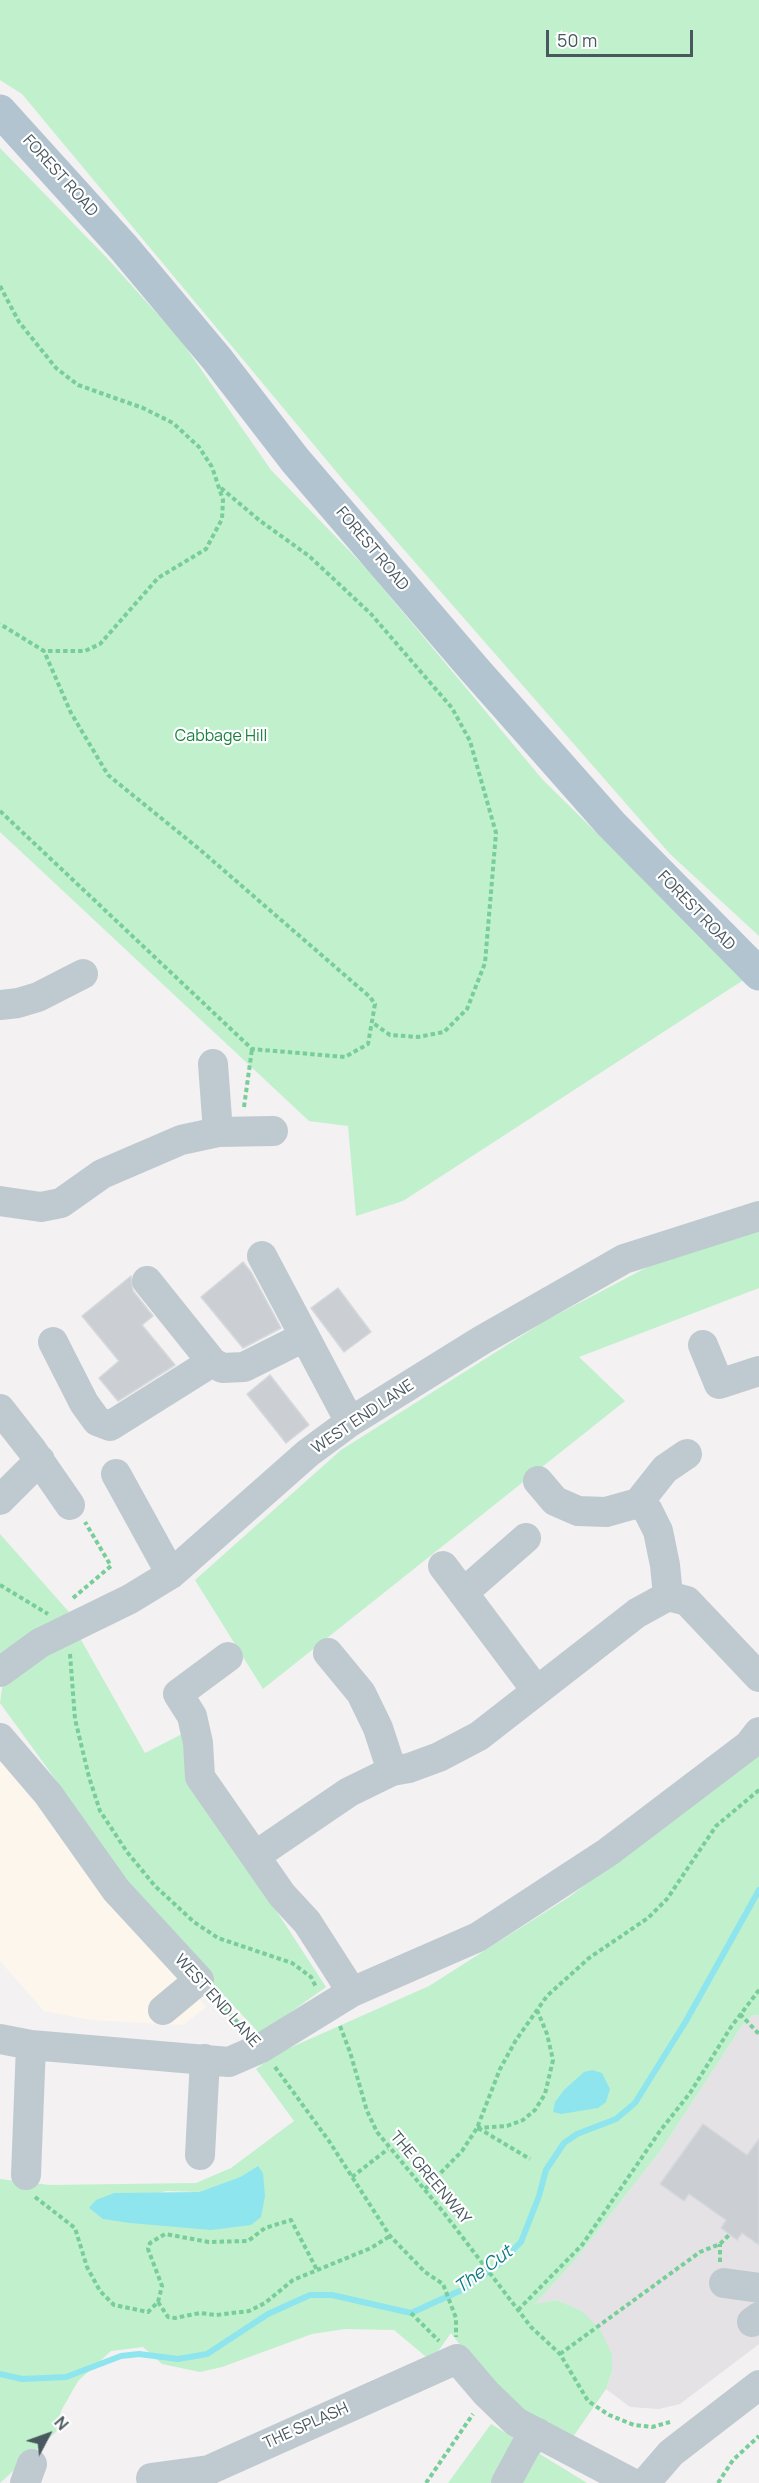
<!DOCTYPE html>
<html>
<head>
<meta charset="utf-8">
<style>
	body { margin:0 }
	#map { position:relative; width:759px; height:2483px; overflow:hidden; background:#f3f1f2; font-family:Manrope,sans-serif }
	canvas { display:block }
	.north { position:absolute; left:18px; top:2405px; width:60px; height:60px; -webkit-text-stroke:4px #fff; paint-order:stroke; rotate:49deg; font-size:16px; font-weight:700; line-height:24px; text-align:center; color:#49575f }
	.north::after { content:''; display:block; margin:auto; width:21px; height:27px; background:#49575f; clip-path:polygon(50% 0,100% 100%,50% 72%,0 100%) }
	.scale { position:absolute; left:546px; top:30px; width:147px; height:27px; box-sizing:border-box; border:3px solid #49575f; border-top:0; padding-left:8px; font-size:18px; line-height:21px; white-space:nowrap; color:#49575f; -webkit-text-stroke:4px #fff; paint-order:stroke }
</style>
</head>
<body>
<div id="map">
<canvas width="759" height="2483"></canvas>
<div class="north">N</div>
<div class="scale">50 m</div>
</div>
<script>
const context = document.querySelector('canvas').getContext('2d');
context.lineJoin = 'round';
function paint(path, color) { context.fillStyle = color; context.fill(path, 'evenodd'); }
const toPath = rows => new Path2D(rows.map(r => 'M' + r).join(''));
function trace(path, color, width, dash) { context.strokeStyle = color; context.lineWidth = width; context.lineCap = dash ? 'butt' : 'round'; context.setLineDash(dash || []); context.stroke(path); }
function drawText(font, color, halo, rows, align = 'center') {
  context.font = font + ' Manrope,sans-serif'; context.lineWidth = 4.5; context.setLineDash([]); context.textBaseline = 'middle'; context.strokeStyle = halo; context.fillStyle = color; for (const [text, x, y, turn = 0] of rows) {
    context.save(); context.translate(x, y); context.rotate((+turn || 0) * Math.PI / 180); context.textAlign = isNaN(turn) ? turn : align; if (halo) context.strokeText(text, 0, 0); context.fillText(text, 0, 0); context.restore();
  }
}
paint(toPath([
	[0,1758,206,2007,183,2025,90,2020,44,2011,0,1961]
]), '#fcf6ec');
paint(toPath([
	[759,2015,759,2344,680,2404,659,2409,630,2407,606,2389,612,2373,582,2311,557,2300,534,2305,575,2260,661,2150,742,2026,752,2016]
]), '#e4e2e4');
paint(toPath([
	[0,0,759,0,759,936,670,854,344,481,22,94,0,80],
	[0,148,106,257,180,339,271,470,366,568,542,779,745,979,403,1201,356,1216,348,1126,309,1121,0,832],
	[759,1231,759,1288,579,1357,625,1401,263,1689,195,1580,341,1450,545,1321,657,1262],
	[0,1534,69,1612,0,1654],
	[76,1631,145,1753,184,1733,268,1898,326,1987,260,2034,132,1897,61,1787,0,1703,3,1681],
	[759,1754,759,2015,752,2016,742,2026,661,2150,575,2260,535,2304,557,2300,582,2311,601,2331,612,2355,612,2372,606,2389,573,2437,516,2409,472,2361,451,2333,431,2361,394,2330,345,2329,312,2334,222,2367,200,2372,162,2364,143,2347,111,2351,78,2381,61,2411,56,2432,0,2483,0,2179,50,2185,196,2183,231,2168,294,2121,256,2069,276,2054,429,1986,569,1897],
	[258,2166,170,2225,104,2219,89,2208,167,2191,199,2192,240,2177],
	[491,2424,587,2483,448,2483]
]), '#c1f0cd');
paint(toPath([
	[592,2070,602,2073,610,2089,606,2102,598,2108,561,2114,553,2112,555,2102,564,2090,584,2072],
	[258,2166,263,2173,265,2196,261,2217,251,2225,211,2230,130,2223,103,2219,89,2208,96,2200,114,2193,199,2192,240,2177]
]), '#8ee5ed');
trace(toPath([
	[0,2374,22,2379,66,2377,121,2356,139,2354,178,2359,207,2354,268,2314,310,2295,332,2295,411,2313,464,2289,499,2264,521,2242,539,2196,546,2170,564,2143,577,2134,616,2119,635,2103,686,2021,759,1890]
]), '#8ee5ed', 6);
const building = toPath([
	[243,1262,251,1272,281,1328,243,1348,201,1297,243,1262],
	[131,1276,133,1291,153,1316,142,1325,175,1365,118,1401,99,1378,119,1361,82,1316,131,1276],
	[338,1288,371,1332,344,1352,311,1308,338,1288],
	[270,1375,309,1425,286,1443,247,1394,270,1375],
	[703,2124,747,2155,759,2139,759,2245,742,2233,737,2240,721,2228,726,2220,689,2194,684,2201,660,2184,703,2124]
]);
paint(building, '#cbcfd3');
trace(building, '#d5d8dc', 1.5);
trace(toPath([
	[0,286,19,322,56,368,78,385,143,408,173,423,199,447,212,467,223,500,222,519,206,549,158,578,100,644,85,651,44,651,0,624],
	[221,488,259,520,309,556,371,614,452,708,470,741,496,833,485,963,467,1009,444,1032,418,1037,390,1035,373,1023],
	[0,811,252,1049,345,1057,368,1044,375,1004,370,997,198,848,108,775,71,713,44,651],
	[244,1107,252,1049],
	[0,1585,48,1614],
	[73,1598,111,1566,85,1522],
	[70,1654,75,1719,89,1777,100,1811,127,1852,155,1886,194,1922,218,1938,292,1963,311,1977,316,1987],
	[214,1997,246,2031],
	[740,2014,759,2034],
	[340,2026,350,2052,367,2111,377,2132,444,2213,531,2327,560,2354,588,2401,609,2415,634,2425,652,2427,670,2422],
	[275,2067,329,2141,390,2236,425,2272,443,2284,456,2318,456,2337],
	[477,2128,507,2126,523,2120,535,2110,545,2094,553,2060,547,2034,537,2010],
	[478,2128,530,2159],
	[352,2177,388,2149],
	[425,2189,462,2151,477,2128,500,2069,516,2040,547,1996,589,1958,648,1918,667,1899,716,1826,759,1790],
	[35,2197,75,2228,87,2267,100,2291,114,2305,148,2312,158,2302,162,2286,148,2249,150,2243,165,2234,209,2242,248,2241,265,2228,291,2220,317,2270],
	[720,2262,720,2244],
	[158,2302,168,2317,175,2318,200,2313,216,2315,249,2311,265,2303,293,2280,371,2248,390,2236],
	[518,2310,582,2245,660,2131,690,2093,731,2027,759,1990],
	[411,2313,439,2341],
	[560,2354,700,2252,720,2244,730,2234],
	[426,2483,473,2414],
	[718,2483,733,2460,759,2436]
]), '#78ce99', 4, [4.5, 3]);
trace(toPath([
	[0,1005,18,1003,38,997,83,974],
	[213,1064,218,1132],
	[0,1201,41,1207,61,1203,102,1174,181,1140,218,1132,273,1131],
	[262,1256,350,1422],
	[147,1281,212,1362,222,1368,244,1367,304,1337],
	[53,1342,84,1403,97,1421,110,1426,212,1362],
	[703,1345,719,1384,759,1371],
	[0,1409,32,1450,70,1505],
	[116,1474,171,1574],
	[538,1481,555,1501,578,1511,606,1512,638,1503,648,1511,658,1531,665,1565,668,1596],
	[0,1500,40,1460],
	[638,1503,665,1469,687,1454],
	[443,1566,536,1690],
	[463,1593,526,1538],
	[328,1653,361,1693,378,1728,392,1771],
	[228,1657,178,1694,192,1716,198,1743,200,1777,282,1895,307,1922,352,1992],
	[0,1672,40,1643,130,1599,171,1574,308,1453,350,1422,482,1340,624,1259,759,1216],
	[0,1738,48,1794,116,1890,199,1980,163,2010],
	[255,1856,349,1792,392,1771,409,1768,439,1757,479,1736,637,1613,668,1596,687,1601,759,1677],
	[0,2039,31,2045,229,2062,261,2048,352,1992,478,1937,608,1852,749,1745,759,1732],
	[200,2155,205,2059],
	[26,2175,31,2045],
	[724,2283,759,2288],
	[752,2322,759,2317],
	[151,2478,209,2470,457,2359,486,2393,516,2422,632,2483],
	[25,2483,32,2464],
	[506,2483,526,2446,538,2433],
	[645,2483,671,2453,759,2385]
]), '#bfcad0', 30);
trace(toPath([
	[0,111,124,248,217,359,295,460,474,669,611,824,759,974]
]), '#b1c4cf', 33);
drawText('16px', '#49575f', '#fff', [
	["FOREST ROAD",60,176,48],
	["FOREST ROAD",372,549,50],
	["FOREST ROAD",696,911,46],
	["WEST END LANE",363,1417,-34],
	["WEST END LANE",217,2001,48],
	["THE GREENWAY",430,2178,50],
	["THE SPLASH",306,2426,-24]
]);
drawText('16px', '#18823f', '#fff', [
	["Cabbage Hill",221,737]
]);
drawText('italic 18px', '#0d7d87', '#fff', [
	["The Cut",484,2270,-37]
]);
</script>
</body>
</html>
